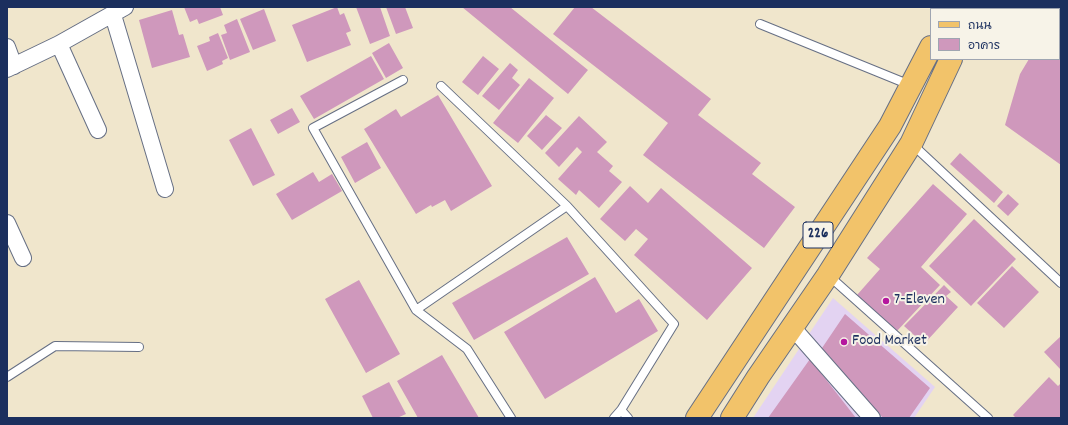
<!DOCTYPE html>
<html>
<head>
<meta charset="utf-8">
<style>
	body { margin:0 }
	#map { position:relative; width:1068px; height:425px; overflow:hidden; background:#f0e6cc; font-family:Dekko,"Playpen Sans Thai",sans-serif }
	canvas { display:block }
	.frame { position:absolute; inset:0; border:8px solid #1b2f5e; pointer-events:none }
	.legend { position:absolute; left:930px; top:8px; width:130px; height:52px; box-sizing:border-box; background:#f7f3e8; border:1px solid #9fa5b1; margin:0; padding:5px 7px; list-style:none; font-size:12px; color:#1b2f5e }
	.legend li { display:flex; align-items:center; gap:8px; height:20px }
	.legend b { width:20px; border:1px solid #9fa5b1 }
</style>
</head>
<body>
<div id="map">
<canvas width="1068" height="425"></canvas>
<div class="frame"></div>
<ul class="legend">
<li><b style="height:5px;background:#f2c36a"></b>ถนน</li>
<li><b style="height:11px;background:#cf98bc"></b>อาคาร</li>
</ul>
</div>
<script>
const context = document.querySelector('canvas').getContext('2d');
context.lineJoin = 'round';
function paint(path, color) { context.fillStyle = color; context.fill(path, 'evenodd'); }
const toPath = rows => new Path2D(rows.map(r => 'M' + r).join(''));
function trace(path, color, width, dash) { context.strokeStyle = color; context.lineWidth = width; context.lineCap = dash ? 'butt' : 'round'; context.setLineDash(dash || []); context.stroke(path); }
function drawText(font, color, halo, rows, align = 'center') {
  context.font = font + ' Dekko,sans-serif'; context.lineWidth = 4; context.setLineDash([]); context.textBaseline = 'middle'; context.strokeStyle = halo; context.fillStyle = color; for (const [text, x, y, turn = 0] of rows) {
    context.save(); context.translate(x, y); context.rotate((+turn || 0) * Math.PI / 180); context.textAlign = isNaN(turn) ? turn : align; if (halo) context.strokeText(text, 0, 0); context.fillText(text, 0, 0); context.restore();
  }
}
paint(toPath([
	[833,298,935,387,914,418,753,418]
]), '#e3d3f2');
paint(toPath([
	[184,7,220,7,223,15,199,24,197,19,190,22],
	[337,7,340,15,344,13,351,31,346,33,351,45,307,62,292,25],
	[356,7,380,7,390,36,370,44],
	[386,7,405,7,413,28,396,34],
	[462,7,510,7,588,70,568,94],
	[575,7,591,7,711,99,698,115,761,163,752,174,795,207,764,248,643,155,668,123,553,34],
	[264,9,276,41,253,50,240,19],
	[172,10,179,35,183,34,190,57,152,68,139,20],
	[1060,15,1061,16,1061,165,1005,125,1020,74,1029,59,1059,59],
	[237,19,250,52,230,60,221,35,227,33,224,25],
	[218,33,228,58,222,61,223,64,207,71,197,46,210,41,209,37],
	[389,43,403,68,386,78,372,53],
	[371,56,384,79,314,119,300,96],
	[483,56,499,69,478,95,462,82],
	[510,63,518,70,512,78,520,85,499,110,482,96],
	[529,78,554,98,518,143,493,123],
	[438,95,492,186,451,211,445,200,432,207,431,205,416,214,364,129,396,109,401,117],
	[292,108,300,122,278,134,270,120],
	[546,115,562,128,542,150,527,136],
	[579,116,607,142,597,152,613,166,609,171,622,182,599,208,579,190,576,195,558,179,582,152,577,147,559,167,545,153],
	[251,128,275,175,253,186,229,140],
	[367,142,381,168,355,183,341,157],
	[960,153,1003,192,994,203,950,164],
	[313,172,319,182,332,174,342,191,292,220,276,194],
	[933,184,967,214,921,267,940,285,897,331,857,295,880,269,867,258],
	[630,186,648,203,661,188,752,268,707,320,634,255,648,239,636,229,625,241,600,219],
	[1008,194,1019,204,1008,216,997,206],
	[974,219,1016,259,971,306,929,266],
	[567,237,589,274,474,340,452,303],
	[1012,266,1039,292,1004,328,977,303],
	[595,277,616,313,639,299,658,331,545,399,504,332],
	[359,280,400,354,366,373,325,299],
	[944,285,951,292,946,296,958,307,924,344,904,326],
	[845,314,930,388,909,418,883,418,822,348],
	[1061,336,1061,370,1044,352],
	[442,355,479,418,418,418,397,381],
	[810,359,856,418,768,418],
	[1049,377,1058,386,1061,383,1061,418,1016,418,1013,415],
	[389,382,406,414,397,418,373,418,362,396]
]), '#cf98bc');
const service = toPath([
	[760,24,910,85],
	[403,80,313,128,416,310,467,349,511,418],
	[441,86,567,206,674,324,621,410,614,418],
	[912,144,1061,283],
	[828,275,988,418],
	[416,310,567,206],
	[7,377,55,346,139,347],
	[621,410,628,418]
]);
const minor = toPath([
	[113,15,165,189],
	[59,44,98,130],
	[7,47,14,66],
	[7,69,59,44,125,7],
	[7,223,23,258],
	[792,327,872,418]
]);
const primary = toPath([
	[950,9,951,7],
	[975,9,976,7],
	[697,418,890,126,931,47],
	[732,418,758,377,828,275,911,144,951,59]
]);
trace(service, '#666f84', 10);
trace(minor, '#666f84', 18);
trace(primary, '#666f84', 24);
trace(service, '#fff', 8);
trace(minor, '#fff', 16);
trace(primary, '#f2c36a', 22);
for (const [x, y, r, color] of [
	[886,301,4,"#b5179e"],
	[844,342,4,"#b5179e"]
]) { const dot = new Path2D(); dot.arc(x, y, r, 0, 2 * Math.PI); context.fillStyle = color; context.fill(dot); trace(dot, '#f7f3e8', 1.5); }
for (const [x, y, w] of [
	[818,235,30]
]) { const box = new Path2D(); box.roundRect(x - w / 2, y - 13, w, 26, 3); context.fillStyle = '#f7f3e8'; context.fill(box); trace(box, '#1b2f5e', 1); }
drawText('bold 15px', '#1b2f5e', null, [
	["226",818,235]
]);
drawText('16px', '#1b2f5e', '#f7f3e8', [
	["7-Eleven",894,301],
	["Food Market",852,342]
], 'left');
</script>
</body>
</html>
